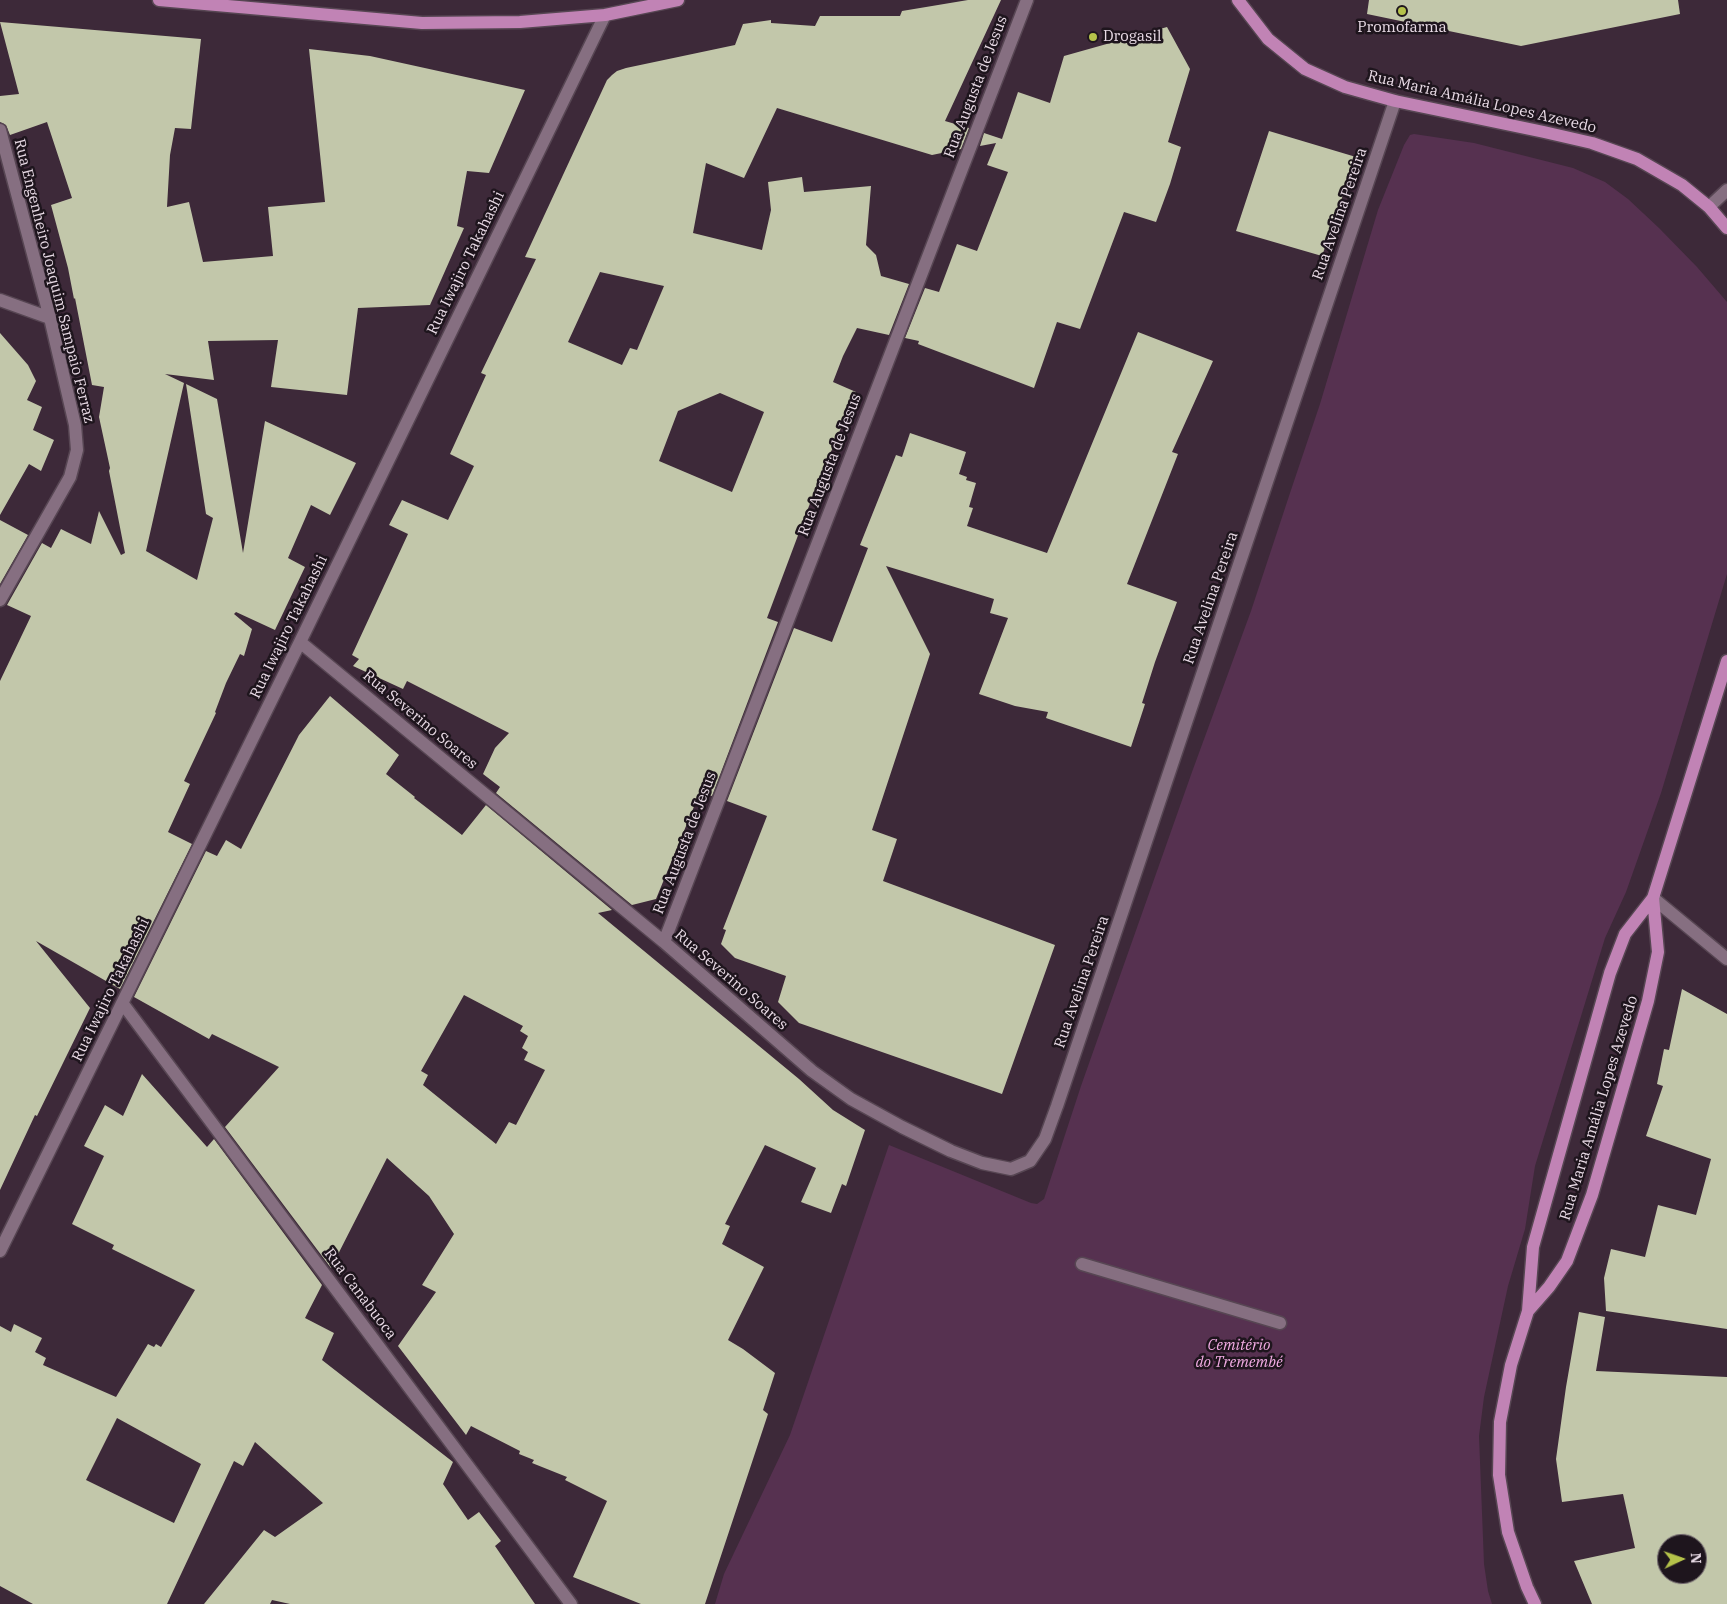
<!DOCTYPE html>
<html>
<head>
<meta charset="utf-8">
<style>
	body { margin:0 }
	#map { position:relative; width:1727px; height:1604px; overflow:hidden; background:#3d2939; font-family:"IBM Plex Serif",serif }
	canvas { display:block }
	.north { position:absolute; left:1657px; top:1534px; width:50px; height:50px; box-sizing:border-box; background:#1e151d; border:1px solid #6f646d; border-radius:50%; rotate:87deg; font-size:14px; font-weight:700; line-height:20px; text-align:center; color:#e9dbe6 }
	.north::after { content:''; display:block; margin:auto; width:18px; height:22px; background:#b5c24a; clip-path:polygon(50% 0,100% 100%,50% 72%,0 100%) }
</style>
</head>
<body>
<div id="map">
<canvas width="1727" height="1604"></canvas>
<div class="north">N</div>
</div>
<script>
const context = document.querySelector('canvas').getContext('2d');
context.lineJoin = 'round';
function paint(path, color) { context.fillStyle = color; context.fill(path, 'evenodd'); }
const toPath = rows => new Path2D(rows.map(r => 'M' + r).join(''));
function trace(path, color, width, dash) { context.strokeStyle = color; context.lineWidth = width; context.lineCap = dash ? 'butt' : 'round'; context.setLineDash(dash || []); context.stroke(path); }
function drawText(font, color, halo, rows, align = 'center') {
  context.font = font + ' "IBM Plex Serif",serif'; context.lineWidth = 5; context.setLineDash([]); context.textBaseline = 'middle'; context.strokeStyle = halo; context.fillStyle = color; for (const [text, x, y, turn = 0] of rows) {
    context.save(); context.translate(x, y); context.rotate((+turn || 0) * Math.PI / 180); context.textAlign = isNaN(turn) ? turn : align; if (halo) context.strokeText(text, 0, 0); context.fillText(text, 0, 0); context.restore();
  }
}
paint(toPath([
	[1414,134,1474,143,1573,168,1605,182,1628,199,1659,228,1697,267,1727,302,1727,574,1661,793,1626,892,1605,938,1535,1166,1525,1229,1508,1286,1484,1397,1479,1436,1484,1564,1488,1591,1492,1604,715,1604,724,1574,790,1435,889,1145,1031,1203,1037,1204,1044,1199,1081,1086,1192,772,1251,611,1291,490,1320,404,1378,210,1404,145,1410,135]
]), '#563150');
paint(toPath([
	[968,0,1001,0,945,121,969,128,961,149,932,155,777,108,744,178,706,163,693,233,762,250,771,210,768,182,802,177,804,192,871,186,866,245,876,255,881,276,909,284,889,335,857,328,843,356,833,382,856,392,815,490,767,618,778,622,712,796,700,792,656,899,632,905,496,793,500,787,483,774,495,748,509,733,407,681,403,689,353,666,359,659,352,655,408,534,389,525,402,500,448,520,474,466,450,454,486,375,481,373,536,259,525,257,607,80,612,75,617,71,626,68,735,45,743,24,771,20,771,23,815,26,820,16,900,16,902,11],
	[600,272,664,286,637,350,630,348,622,365,568,342],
	[720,393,764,412,732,492,659,461,678,411],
	[1369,0,1678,0,1680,14,1521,46,1367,14],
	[0,22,201,39,191,129,175,128,170,155,167,207,189,202,203,262,273,256,268,207,325,202,309,49,370,56,525,90,489,173,467,171,457,226,464,228,430,305,358,308,347,395,271,387,278,340,208,341,214,380,165,374,184,383,146,551,197,580,213,518,206,514,186,384,217,399,243,553,265,421,356,463,330,515,311,505,288,558,305,567,275,630,236,612,234,614,252,629,244,656,240,654,226,683,215,712,216,713,184,781,190,784,168,832,192,844,120,989,36,941,90,1008,37,1116,35,1115,0,1190,0,681,31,616,7,605,42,543,51,548,61,529,91,544,99,511,121,555,125,553,109,471,110,468,99,417,104,387,92,385,75,298,74,299,68,268,51,205,72,198,47,122,10,135,6,125,0,122,0,96,19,94],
	[1167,27,1190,69,1168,142,1181,147,1170,184,1156,222,1124,212,1080,329,1057,322,1034,388,918,344,919,341,905,338,925,288,939,292,957,244,977,251,1008,172,987,165,996,143,980,146,984,133,1002,139,1018,92,1050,103,1064,56],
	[1269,131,1356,157,1322,256,1236,231],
	[1138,332,1213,361,1172,452,1178,454,1127,584,1177,602,1155,662,1142,703,1145,704,1131,747,1046,718,1048,712,1015,706,979,694,1008,618,990,613,994,599,886,566,930,654,872,830,897,839,883,881,1055,945,1002,1094,799,1023,778,1002,786,976,735,958,721,944,726,930,723,929,767,816,727,801,794,628,832,642,868,548,860,545,896,455,902,457,910,433,966,452,959,474,967,477,966,480,976,483,969,507,973,508,967,526,1047,553],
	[0,333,28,365,36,381,27,400,42,407,33,430,54,440,41,471,29,464,0,515],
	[0,520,28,535,0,584],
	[330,696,399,755,386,774,415,797,414,798,462,835,486,805,612,910,598,913,799,1079,833,1110,865,1130,846,1186,842,1184,831,1213,801,1202,816,1168,765,1145,725,1224,730,1226,722,1244,764,1267,728,1340,743,1349,775,1373,763,1410,768,1414,705,1604,641,1604,573,1577,607,1501,565,1480,567,1477,532,1463,534,1460,519,1454,520,1451,471,1426,466,1435,398,1346,436,1292,422,1285,454,1234,429,1196,387,1158,331,1268,225,1127,279,1067,212,1034,209,1039,134,997,206,851,217,856,226,840,241,849,299,735],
	[464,995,523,1026,520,1031,528,1036,522,1048,528,1052,524,1060,545,1070,516,1125,509,1122,496,1144,423,1085,428,1075,421,1071],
	[1682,989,1727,1014,1727,1329,1606,1311,1604,1278,1611,1249,1645,1257,1658,1205,1696,1215,1711,1159,1646,1136,1663,1086,1657,1084,1664,1049,1669,1050],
	[142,1074,207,1147,214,1139,322,1285,305,1318,334,1333,322,1360,453,1462,443,1484,468,1520,479,1512,501,1541,495,1546,535,1604,290,1604,272,1600,270,1604,204,1604,264,1530,275,1537,323,1503,255,1442,243,1466,234,1461,167,1604,33,1604,0,1586,0,1326,11,1332,14,1324,42,1338,35,1352,46,1358,43,1365,116,1397,148,1344,154,1347,156,1344,161,1347,195,1290,112,1249,114,1245,72,1224,104,1156,84,1146,105,1105,123,1116],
	[117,1418,201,1464,174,1523,86,1480],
	[1579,1312,1605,1317,1596,1371,1727,1377,1727,1604,1592,1604,1574,1561,1635,1548,1623,1494,1562,1502,1556,1459,1566,1387],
	[1667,1544,1697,1544,1697,1574,1667,1574]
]), '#c2c7aa');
const minor = toPath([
	[0,130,50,318,75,425,77,450,70,477,0,600],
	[1709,207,1727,190],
	[0,300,50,318],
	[300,642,664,942,812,1071,851,1099,902,1127,951,1151,982,1163,1011,1169,1030,1161,1045,1139,1057,1106,1395,101],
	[1653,898,1727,959],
	[664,942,1027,0],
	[123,1004,571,1604],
	[0,1251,300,642,605,15],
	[1082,1264,1280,1323]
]);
const major = toPath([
	[159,0,422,23,520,22,605,15,678,0],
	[1238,0,1268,39,1305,69,1345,87,1395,101,1544,132,1592,143,1637,159,1682,185,1709,207,1727,228],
	[1528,1311,1549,1287,1567,1261,1592,1195,1648,1001,1658,952,1653,898],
	[1535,1604,1527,1587,1508,1532,1499,1475,1500,1422,1511,1365,1528,1311,1533,1247,1610,973,1625,934,1653,898,1727,661]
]);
trace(minor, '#574653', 15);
trace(major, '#574653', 15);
trace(minor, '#866f81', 12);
trace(major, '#c183b5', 12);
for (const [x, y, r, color] of [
	[1402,11,5,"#b5c24a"],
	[1093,37,5,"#b5c24a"]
]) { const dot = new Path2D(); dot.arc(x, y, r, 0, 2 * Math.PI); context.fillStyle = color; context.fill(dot); trace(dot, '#1e151d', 2); }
drawText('15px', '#e9dbe6', '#1e151d', [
	["Promofarma",1402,28],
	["Drogasil",1103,37,"left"]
]);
drawText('15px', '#e9dbe6', '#1e151d', [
	["Rua Augusta de Jesus",976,87,-69],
	["Rua Maria Amália Lopes Azevedo",1482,102,13],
	["Rua Avelina Pereira",1340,214,-71],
	["Rua Iwajiro Takahashi",466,263,-64],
	["Rua Engenheiro Joaquim Sampaio Ferraz",54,281,76],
	["Rua Augusta de Jesus",830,465,-69],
	["Rua Avelina Pereira",1211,598,-71],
	["Rua Iwajiro Takahashi",289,627,-64],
	["Rua Severino Soares",420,720,40],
	["Rua Augusta de Jesus",685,843,-69],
	["Rua Severino Soares",731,980,41],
	["Rua Avelina Pereira",1082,982,-71],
	["Rua Iwajiro Takahashi",111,990,-64],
	["Rua Maria Amália Lopes Azevedo",1599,1108,-73],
	["Rua Canabuoca",360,1294,53]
]);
drawText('italic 15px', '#f1abe3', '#1e151d', [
	["Cemitério",1239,1346],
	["do Tremembé",1239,1363]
]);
</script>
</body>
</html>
